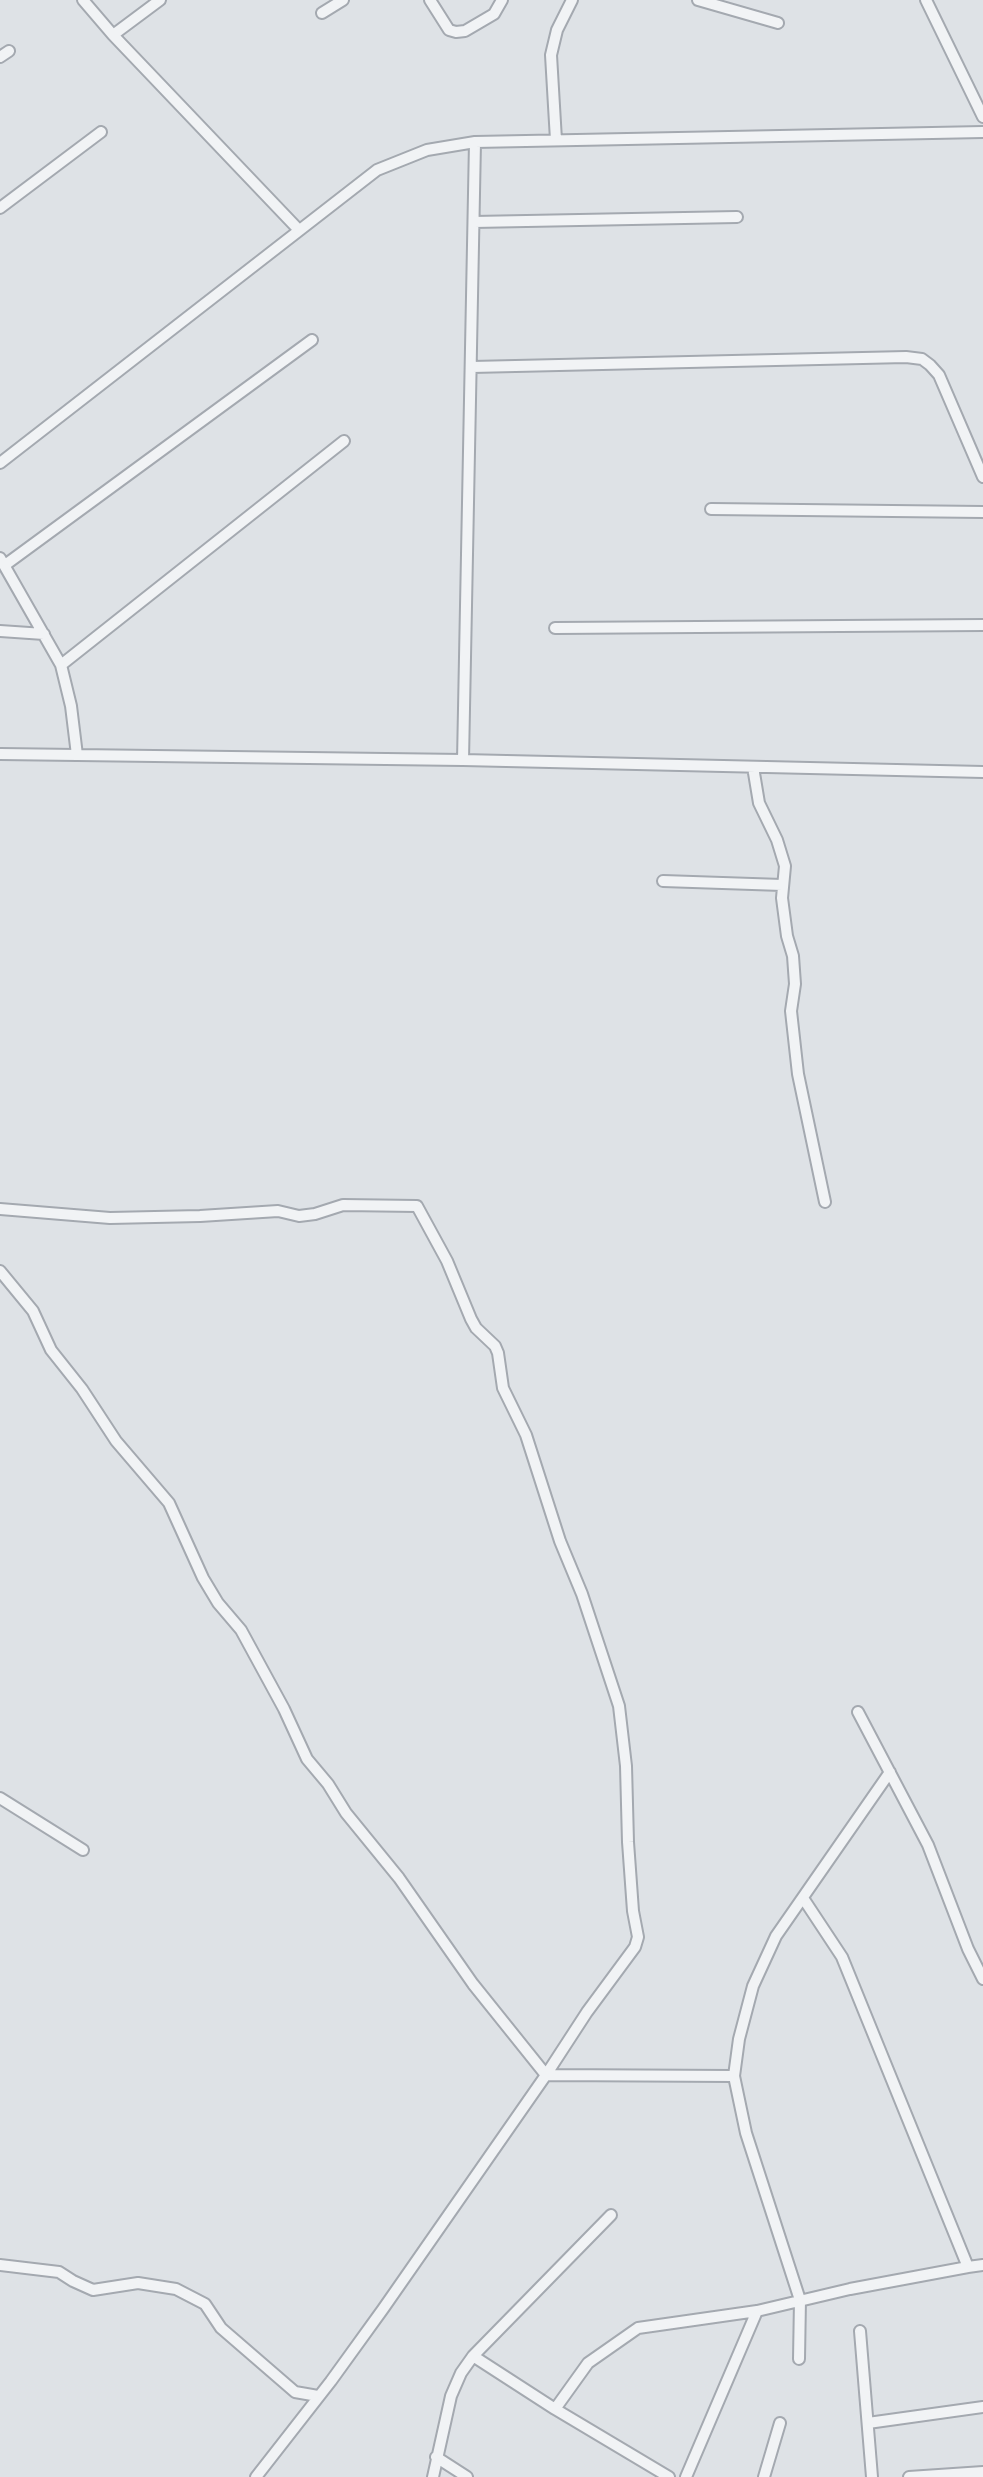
<!DOCTYPE html>
<html>
<head>
<meta charset="utf-8">
<style>
	body { margin:0 }
	canvas { display:block; background:#dee2e6 }
</style>
</head>
<body>
<canvas width="983" height="2477"></canvas>
<script>
const context = document.querySelector('canvas').getContext('2d');
context.lineJoin = 'round';
const toPath = rows => new Path2D(rows.map(r => 'M' + r).join(''));
function trace(path, color, width, dash) { context.strokeStyle = color; context.lineWidth = width; context.lineCap = dash ? 'butt' : 'round'; context.setLineDash(dash || []); context.stroke(path); }
const minor = toPath([
	[83,0,113,35,298,229],
	[430,0,449,30,456,32,465,31,494,14,502,0],
	[698,0,778,23],
	[926,0,983,117],
	[322,13,343,0],
	[113,35,160,0],
	[0,57,9,51],
	[556,140,551,55,557,30,572,0],
	[0,208,101,132],
	[474,222,737,217],
	[472,367,906,357,922,359,930,365,939,375,983,477],
	[0,463,377,170,427,150,475,142,983,132],
	[711,509,983,512],
	[0,558,61,665,71,706,77,755],
	[5,565,312,340],
	[555,628,983,625],
	[0,631,44,634],
	[61,665,344,441],
	[0,754,463,760,983,772],
	[463,760,475,142],
	[753,767,759,803,777,840,785,866,782,898,787,936,793,956,795,984,791,1011,798,1074,825,1202],
	[663,881,782,885],
	[0,1209,110,1218,200,1216,278,1211,299,1216,315,1214,343,1205,417,1206,447,1261,471,1319,476,1328,495,1346,498,1353,503,1388,526,1435,560,1541,582,1594,619,1706,626,1766,628,1842,633,1911,638,1937,635,1947,587,2012,546,2075,383,2309,331,2381,256,2477],
	[0,1271,33,1311,51,1350,82,1389,116,1441,169,1503,203,1578,218,1603,241,1630,284,1709,307,1759,328,1784,346,1813,399,1878,473,1984,546,2075,734,2076],
	[858,1712,928,1845,968,1949,983,1979],
	[0,1798,83,1850],
	[0,2265,59,2272,73,2281,93,2290,138,2283,176,2289,205,2304,221,2328,295,2392,318,2396],
	[968,2267,983,2265],
	[860,2331,872,2477],
	[473,2356,555,2409,669,2477],
	[799,2359,800,2300,746,2133,734,2076,739,2039,753,1986,776,1936,890,1772],
	[555,2409,588,2363,638,2328,757,2311,850,2289,968,2267,842,1957,803,1898],
	[868,2423,983,2407],
	[436,2457,467,2477],
	[433,2477,451,2396,461,2373,473,2356,611,2215],
	[686,2477,757,2311],
	[764,2477,780,2423],
	[909,2477,983,2472]
]);
trace(minor, '#a4a9b0', 14);
trace(minor, '#f1f3f5', 10);
</script>
</body>
</html>
